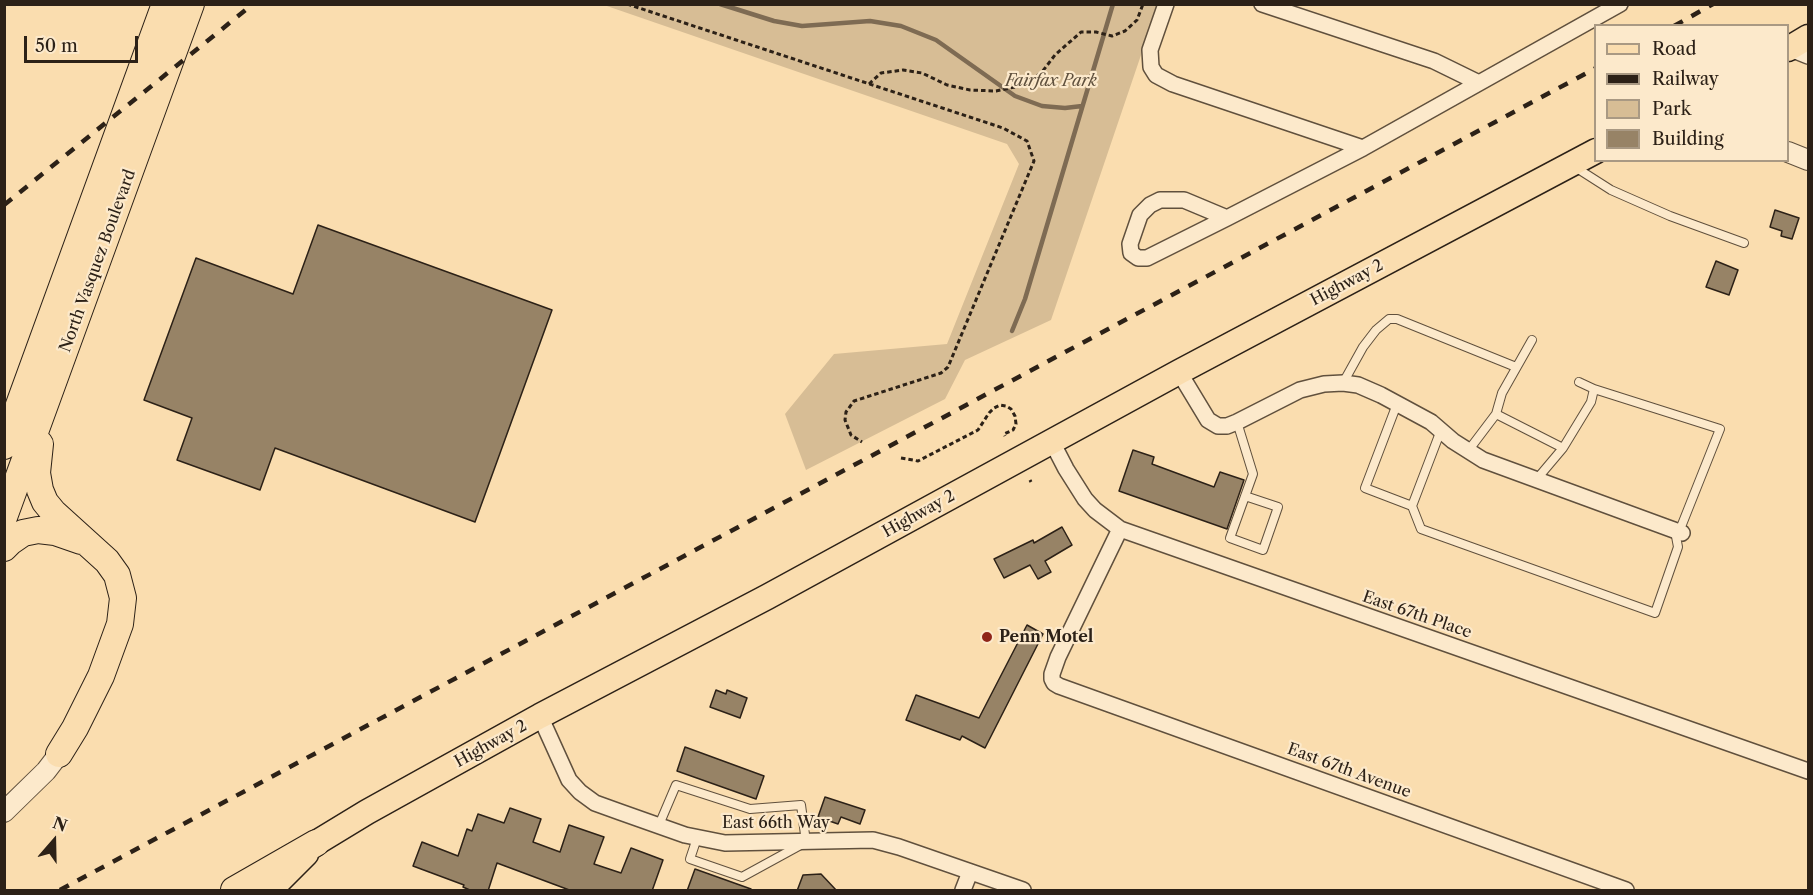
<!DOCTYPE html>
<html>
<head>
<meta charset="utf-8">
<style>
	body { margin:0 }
	#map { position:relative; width:1813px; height:895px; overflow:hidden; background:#faddaf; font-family:"Libre Caslon Text",serif }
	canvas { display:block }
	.frame { position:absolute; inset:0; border:6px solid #2c2117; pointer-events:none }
	.legend { position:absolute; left:1594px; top:24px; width:195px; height:138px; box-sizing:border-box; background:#fce9cb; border:2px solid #a99983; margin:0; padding:8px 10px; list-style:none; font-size:18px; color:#2c2117 }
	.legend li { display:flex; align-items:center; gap:12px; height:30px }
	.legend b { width:30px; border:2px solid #a99983 }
	.north { position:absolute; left:24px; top:811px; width:60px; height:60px; -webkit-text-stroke:4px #fce9cb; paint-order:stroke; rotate:20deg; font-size:16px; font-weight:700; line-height:24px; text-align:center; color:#2c2117 }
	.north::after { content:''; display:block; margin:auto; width:21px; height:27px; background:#2c2117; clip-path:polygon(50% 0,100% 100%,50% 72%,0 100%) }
	.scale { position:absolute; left:24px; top:36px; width:114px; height:27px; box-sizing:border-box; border:3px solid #2c2117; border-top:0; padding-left:8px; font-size:18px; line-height:21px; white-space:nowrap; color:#2c2117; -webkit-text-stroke:4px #fce9cb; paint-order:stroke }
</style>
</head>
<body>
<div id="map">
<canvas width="1813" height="895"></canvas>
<div class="frame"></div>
<ul class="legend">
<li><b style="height:8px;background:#faddaf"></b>Road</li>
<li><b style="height:8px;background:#2c2117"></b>Railway</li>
<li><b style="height:16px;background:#d7bd95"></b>Park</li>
<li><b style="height:16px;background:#978366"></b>Building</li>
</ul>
<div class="north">N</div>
<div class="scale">50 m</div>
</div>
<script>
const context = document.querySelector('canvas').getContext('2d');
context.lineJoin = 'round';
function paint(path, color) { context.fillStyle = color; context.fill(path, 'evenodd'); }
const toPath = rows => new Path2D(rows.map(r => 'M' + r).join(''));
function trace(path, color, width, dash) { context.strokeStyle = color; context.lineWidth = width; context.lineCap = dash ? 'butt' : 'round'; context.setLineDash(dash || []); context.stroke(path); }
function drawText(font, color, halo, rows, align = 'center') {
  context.font = font + ' "Libre Caslon Text",serif'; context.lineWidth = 4.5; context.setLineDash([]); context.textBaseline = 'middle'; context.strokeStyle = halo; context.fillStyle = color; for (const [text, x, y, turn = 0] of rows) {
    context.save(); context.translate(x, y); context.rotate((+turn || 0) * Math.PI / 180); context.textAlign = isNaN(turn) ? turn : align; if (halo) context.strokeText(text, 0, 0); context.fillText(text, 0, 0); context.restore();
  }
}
paint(toPath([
	[604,5,1158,5,1051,320,965,360,945,399,806,470,785,414,834,354,947,344,1019,164,1007,144]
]), '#d7bd95');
trace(toPath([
	[720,4,774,21,802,26,870,21,901,26,936,40,1015,96,1042,106,1065,108,1082,106],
	[1012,331,1025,299,1113,4]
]), '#7e6b53', 4.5);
const building = toPath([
	[1775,210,1799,218,1792,239,1781,236,1782,231,1770,227,1775,210],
	[318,225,552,310,475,522,275,448,260,490,177,460,192,418,144,400,196,258,293,294,318,225],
	[1716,261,1738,270,1729,295,1706,287,1716,261],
	[1133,450,1154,457,1152,464,1214,487,1220,472,1244,480,1227,529,1119,491,1133,450],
	[1062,527,1072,545,1045,561,1051,572,1038,579,1030,565,1004,578,994,559,1033,540,1034,543,1062,527],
	[1027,625,1043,634,985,748,962,736,960,740,906,720,916,695,979,718,1027,625],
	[716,690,726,694,727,690,747,698,740,718,710,707,716,690],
	[685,747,764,776,756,799,677,771,685,747],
	[825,797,865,810,860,824,841,817,838,824,818,817,825,797],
	[510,808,541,819,533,842,560,852,569,825,604,837,594,864,621,873,631,848,663,860,652,891,572,891,497,863,488,891,472,891,463,887,464,885,413,866,422,842,458,856,467,829,472,831,478,814,504,823,510,808],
	[695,869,751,889,751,891,687,891,695,869],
	[821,874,837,891,797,891,803,875,821,874]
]);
paint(building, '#978366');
trace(building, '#2c2117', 1.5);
const service = toPath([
	[1575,167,1611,190,1670,216,1744,243],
	[1579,382,1594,389],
	[1343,383,1363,347,1376,330,1389,319,1397,319,1516,367],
	[1397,404,1365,488,1412,506,1441,430],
	[1496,414,1563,448],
	[1237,422,1253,474,1230,538,1263,550,1278,507,1245,496],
	[1468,451,1496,414,1502,393,1532,340],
	[1536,480,1563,448,1591,402,1594,389,1720,429,1679,532],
	[1412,506,1421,529,1655,613,1678,547,1675,531],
	[659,825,676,785,750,809,801,805,806,842,742,877,690,859,697,838]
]);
const minor = toPath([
	[1166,4,1150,50,1151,67,1156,75,1173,84,1363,148],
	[1262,4,1434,61,1479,83,1620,4],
	[1788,48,1808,56],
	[1227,218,1184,200,1160,200,1150,205,1140,215,1130,244,1131,253,1138,258,1147,258,1227,218,1363,148,1479,83],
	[1179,372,1208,420,1218,426,1227,426,1237,422,1300,390,1324,384,1343,383,1358,385,1381,395,1431,422,1453,441,1483,460,1682,533],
	[1052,442,1066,469,1085,499,1095,510,1120,529,1808,771],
	[1120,529,1058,657,1052,674,1052,679,1054,683,1059,686,1626,890],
	[540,716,569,780,580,792,595,803,620,812,685,835,725,843,873,840,899,847,1023,890],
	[963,890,970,872]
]);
const tertiary = toPath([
	[1788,152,1808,160],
	[4,812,46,771,59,754]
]);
const primary = toPath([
	[1788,49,1808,37],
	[299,855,316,843,367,812,540,716,767,597,1179,372,1596,151],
	[270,890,306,854]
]);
const trunk = toPath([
	[40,444,37,473,40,490,45,502,54,513,107,561,117,575,123,598,120,624,101,676,75,728,59,754],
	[4,446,165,4],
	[4,517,191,4],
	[4,548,10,542,23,533,38,530,55,532,81,541],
	[234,890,316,843]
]);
trace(service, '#60503d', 10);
trace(minor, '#60503d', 18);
trace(tertiary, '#60503d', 22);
trace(primary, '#2c2117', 27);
trace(trunk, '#2c2117', 28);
trace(toPath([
	[627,4,1003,128,1027,141,1034,161,948,367,941,373,854,401,846,412,845,420,851,435,862,442],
	[869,84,881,73,903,70,922,73,947,85,970,90,996,91,1024,85,1042,72,1055,55,1081,32,1096,32,1112,36,1125,31,1137,20,1143,4],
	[901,458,918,461,978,430,989,413,994,408,1000,405,1006,406,1011,409,1015,416,1016,424,1013,430,1004,434,1005,436],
	[1030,480,1031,482]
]), '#2c2117', 3, [4.5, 3]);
trace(service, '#fce9cb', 8);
trace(minor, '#fce9cb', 15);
trace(tertiary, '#fce9cb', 20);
trace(primary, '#faddaf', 24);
trace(trunk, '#faddaf', 26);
trace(toPath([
	[1674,26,1713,4],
	[4,205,253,4],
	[60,890,1596,68]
]), '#2c2117', 4.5, [10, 10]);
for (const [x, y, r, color] of [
	[987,637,6,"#8f2418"]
]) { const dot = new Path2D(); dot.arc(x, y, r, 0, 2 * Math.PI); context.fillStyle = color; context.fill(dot); trace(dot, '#fce9cb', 2); }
drawText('italic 16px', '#5f503d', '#fce9cb', [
	["Fairfax Park",1051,81]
]);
drawText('16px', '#2c2117', '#fce9cb', [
	["North Vasquez Boulevard",98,261,-70],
	["Highway 2",1347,283,-28],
	["Highway 2",919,514,-29],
	["East 67th Place",1417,615,19],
	["Highway 2",491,744,-29],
	["East 67th Avenue",1349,771,20],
	["East 66th Way",776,823]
]);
drawText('bold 16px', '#2c2117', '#fce9cb', [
	["Penn Motel",999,637]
], 'left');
</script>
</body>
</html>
